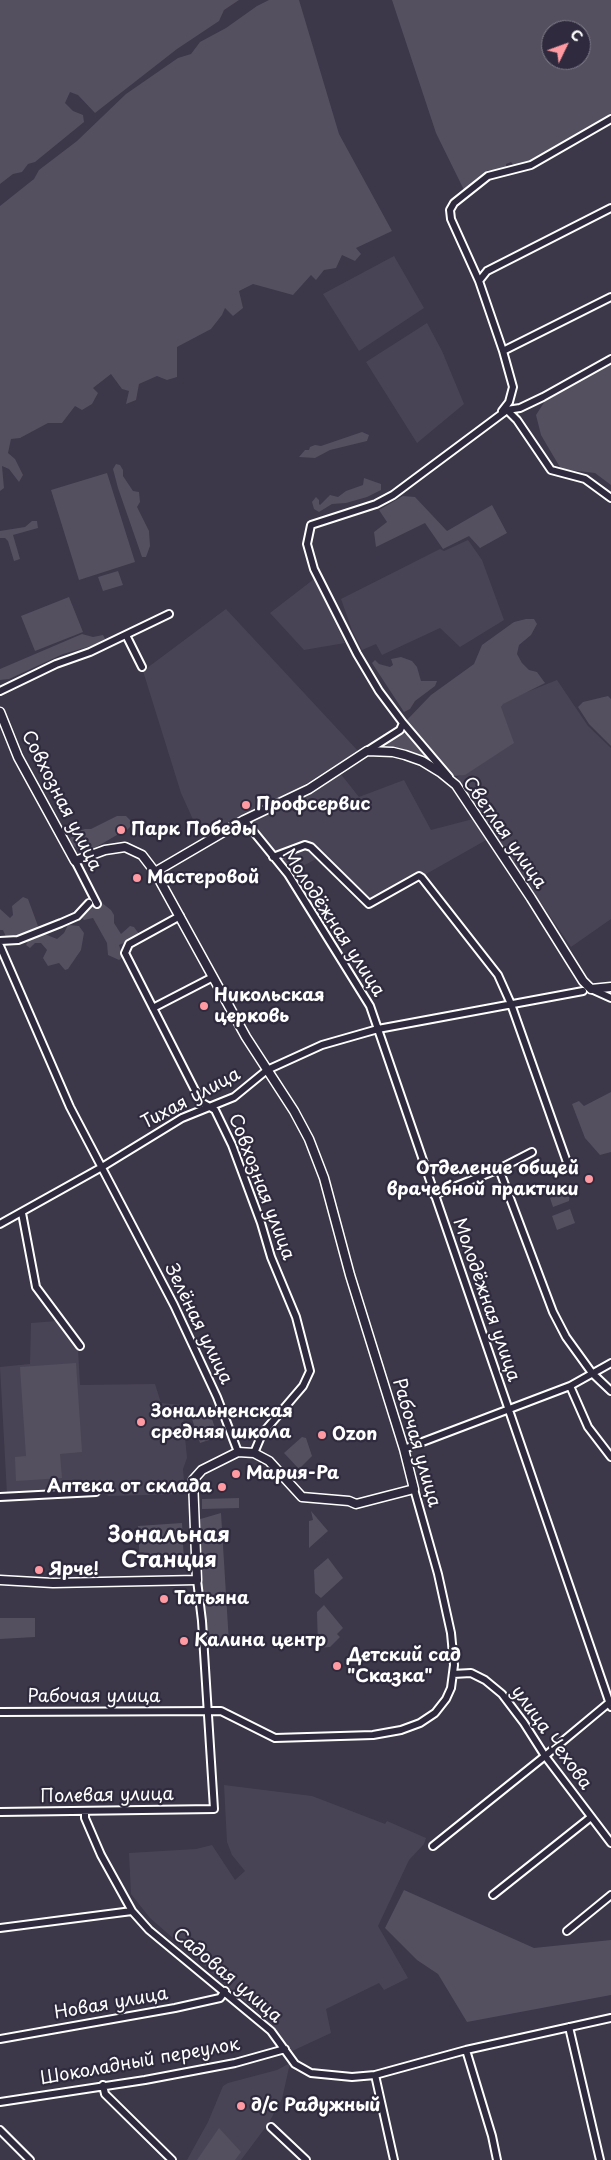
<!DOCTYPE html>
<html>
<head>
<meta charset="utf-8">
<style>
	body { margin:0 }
	#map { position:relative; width:611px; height:2160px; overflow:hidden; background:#3c3749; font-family:"Playpen Sans",sans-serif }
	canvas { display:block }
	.north { position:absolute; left:541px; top:20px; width:50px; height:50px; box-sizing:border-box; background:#2f2a3d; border:1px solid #827f8b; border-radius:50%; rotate:48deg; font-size:14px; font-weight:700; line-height:20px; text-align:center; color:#fff }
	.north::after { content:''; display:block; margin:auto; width:18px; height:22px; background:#ff9aa2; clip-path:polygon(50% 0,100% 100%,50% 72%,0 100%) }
</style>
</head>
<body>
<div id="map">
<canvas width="611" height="2160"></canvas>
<div class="north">С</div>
</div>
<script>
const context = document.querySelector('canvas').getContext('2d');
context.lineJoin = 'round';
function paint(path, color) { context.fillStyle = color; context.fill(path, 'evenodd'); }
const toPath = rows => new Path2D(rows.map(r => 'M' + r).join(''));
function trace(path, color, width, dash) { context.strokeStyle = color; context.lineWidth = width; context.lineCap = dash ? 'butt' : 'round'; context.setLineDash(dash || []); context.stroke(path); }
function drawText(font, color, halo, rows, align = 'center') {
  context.font = font + ' "Playpen Sans",sans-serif'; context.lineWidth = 4.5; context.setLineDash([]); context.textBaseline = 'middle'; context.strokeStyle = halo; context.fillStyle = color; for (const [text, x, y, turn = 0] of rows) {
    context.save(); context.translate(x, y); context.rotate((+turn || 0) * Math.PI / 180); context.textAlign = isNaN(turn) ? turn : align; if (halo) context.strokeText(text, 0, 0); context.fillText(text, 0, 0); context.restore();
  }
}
paint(toPath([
	[394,256,424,308,359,351,323,294],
	[427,323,442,351,464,404,417,443,366,362],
	[468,540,482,560,504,620,460,647,440,628,382,655,376,644,362,650,352,630,341,599,440,549,444,551],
	[314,579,345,643,304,650,270,613],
	[226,609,358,751,304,785,249,813,200,835,181,793,143,671],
	[557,680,588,726,611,748,611,919,571,947,456,778,511,741,497,704],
	[340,773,359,797,404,780,431,830,473,819,488,839,366,908,316,859,290,873,249,821,312,792],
	[57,1321,78,1349,80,1385,155,1384,161,1403,182,1405,187,1458,183,1469,185,1494,109,1496,93,1489,7,1494,0,1367,30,1364,31,1323],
	[224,1785,312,1796,385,1824,387,1821,426,1838,424,1844,409,1860,378,1926,408,1978,384,1990,379,1983,326,2009,331,2033,290,2052,278,2034,266,2023,267,2020,150,1918,131,1894,129,1853,196,1849,212,1845,235,1880,245,1871,232,1855,227,1842],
	[290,2063,282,2099,268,2124,241,2160,187,2160,208,2122,223,2086,228,2083,277,2070]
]), '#494455');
paint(toPath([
	[0,0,239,0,224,10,219,21,177,49,95,113,78,95,70,92,65,103,73,111,83,115,84,122,35,162,28,164,22,172,13,174,0,184],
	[269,0,299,0,339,134,392,231,356,248,361,254,355,261,342,255,336,268,324,270,316,280,311,275,293,295,253,284,239,291,243,308,233,316,225,308,222,315,211,329,177,347,177,377,167,380,157,376,139,384,136,400,126,404,129,391,122,389,111,374,93,388,98,393,92,404,82,410,75,406,62,423,48,423,20,438,11,439,8,453,15,459,23,475,19,482,9,469,2,466,4,488,0,491,0,206,34,179,39,170,77,141,126,94,178,58,191,54,200,42,226,28,257,6],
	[392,0,611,0,611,123,576,144,568,139,545,152,543,158,517,169,511,162,506,164,506,170,501,177,493,170,488,170,464,190,436,133],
	[551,30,581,30,581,60,551,60],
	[611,364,611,485,595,473,561,469,541,435,536,415,547,398],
	[362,432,369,435,367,441,330,450,315,458,299,457,305,450,309,450,310,447,315,445,321,446],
	[116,464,120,465,123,470,123,476,133,491,139,492,140,502,137,507,149,531,150,546,146,557,142,557,118,488,113,469],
	[107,473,135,562,79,580,51,490],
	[364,478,381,484,381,490,367,497,346,503,332,504,319,512,314,509,312,502,316,497,319,500,319,504,320,505,330,495,338,497,346,491,363,485],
	[403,496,415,497,447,531,492,505,507,533,480,548,469,536,443,549,425,523,376,547,374,532,387,522,379,510],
	[32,521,37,521,38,528,13,535,20,559,14,561,8,541,5,538,0,538,0,531,25,527],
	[118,571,123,585,103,591,98,577],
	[69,597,83,632,35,651,21,616],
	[526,619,534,619,537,624,531,635,519,645,517,654,522,663,529,670,537,672,545,683,503,704,501,707,514,743,465,775,454,776,408,726,406,721,431,695,474,664,482,645,514,622],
	[82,634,93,637,103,635,105,639,98,644,63,654,9,679,0,680,0,669],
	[401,657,412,661,417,667,421,681,437,681,435,686,415,701,410,709,404,712,372,663,375,660,379,664,390,667,393,665,391,659],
	[608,696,611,699,611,746,589,724,578,707,583,702],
	[407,732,435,763,427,757,396,747,382,745],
	[117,816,126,816,132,822,131,826,127,830,118,828,117,835,91,850,82,852,71,844,69,839,79,831,85,829,91,829],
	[23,897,28,899,38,926,36,929,19,938,9,939,6,937,3,930,0,930,0,909,10,918,13,915,12,906],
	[91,903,95,905,102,903,111,910,114,915,114,923,121,934,130,926,134,927,139,934,133,939,119,945,123,957,119,960,108,955,107,943,93,918,84,920,82,918,82,912],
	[68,925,79,926,84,933,81,950,68,969,65,970,59,963,48,966,43,958,47,950,41,943,35,943,30,948,26,945,30,937,42,933,57,939,64,933],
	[611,1092,611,1152,600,1155,585,1138,572,1104,579,1101,584,1106],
	[570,1190,569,1201,553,1207,550,1198],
	[570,1209,575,1223,557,1230,552,1216],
	[76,1363,82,1452,60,1454,62,1478,16,1481,15,1457,26,1456,20,1367],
	[209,1410,218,1437,200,1443,191,1416],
	[302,1437,306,1438,312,1456,299,1469,284,1453],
	[239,1498,239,1508,202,1509,202,1499],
	[311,1511,328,1531,309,1548,309,1521,313,1520],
	[221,1513,229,1643,210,1644,205,1641,197,1520],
	[182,1523,184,1562,140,1565,138,1526],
	[328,1558,343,1578,321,1598,315,1593,314,1570],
	[324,1605,343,1628,337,1634,340,1637,330,1647,318,1648,317,1612],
	[0,1618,35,1618,35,1637,0,1639],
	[404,1890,534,1948,611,1940,611,1995,467,2022,438,1974,417,1960,385,1928],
	[219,2128,241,2152,235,2160,197,2160]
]), '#555060');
const minor = toPath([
	[479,281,487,271,611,208],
	[503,351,479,281,451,219,450,210,454,203,488,176,531,165,611,119],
	[507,410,517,420,551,470,585,479,611,498],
	[502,411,509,402,513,387,503,351,611,297],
	[126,635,142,667],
	[0,691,56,664,90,652,169,614],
	[403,723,449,777],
	[367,751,400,730,403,723,379,691,357,654,314,569,307,544,311,525,376,504,393,495,507,410,520,408,543,397,611,359],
	[244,820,288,874,370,1006,611,1707],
	[273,857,305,845,311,847,369,904,419,876,422,878,498,975,511,1004,569,1168],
	[75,861,97,904],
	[180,916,129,944,125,953,201,1102,215,1110,232,1145,261,1223,271,1257,296,1317,310,1371,303,1386,262,1434,254,1453],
	[0,941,18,940,61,923,77,916,89,903],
	[0,946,70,1107,174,1305,217,1397,238,1452],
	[591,989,611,998],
	[153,1008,213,977],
	[499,1169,553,1312,566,1337,592,1373,611,1391],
	[434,1195,499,1169,532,1152],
	[22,1213,36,1287,80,1346],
	[0,1224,102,1167,182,1118,234,1097,267,1070,322,1045,378,1029,583,991],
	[570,1386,588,1427,611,1457],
	[404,1449,570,1386,611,1363],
	[0,1497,96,1492],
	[453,1674,471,1673,485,1680,502,1694,524,1723,545,1756,611,1843],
	[0,1712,221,1711,275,1738,373,1735,401,1730,420,1723,435,1713,446,1699,451,1688,454,1665,451,1633,438,1574,414,1489],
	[0,1812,214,1809,202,1621,197,1580],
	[85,1812,85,1818,101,1855,132,1911,149,1930,271,2031,295,2064,311,2073,352,2077,375,2075,466,2050,611,2018],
	[433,1846,545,1756,611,1701],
	[493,1895,591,1817],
	[0,1928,132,1911],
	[567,1931,611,1895],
	[569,2027,600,2160],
	[0,2039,175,2008,220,1998,225,1991],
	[466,2050,492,2136,497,2160],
	[375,2075,394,2160],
	[103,2085,105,2094,172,2160],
	[0,2102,145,2080,235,2063,285,2049],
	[271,2127,306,2160],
	[0,2130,30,2160]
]);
const tertiary = toPath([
	[0,712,18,757,75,861,105,850,125,847,142,855,155,872,246,1037,294,1111,309,1139,324,1178,350,1275,404,1449,414,1489,356,1504,349,1501,302,1497,269,1461,254,1453,238,1452,202,1470,193,1480,197,1580,53,1583,0,1580],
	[155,872,244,820,309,789,367,751,393,752,405,755,422,761,440,772,456,785,531,898,583,981,591,989,611,987]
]);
trace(minor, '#fff', 10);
trace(tertiary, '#fff', 11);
trace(minor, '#2f2a3d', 6);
trace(tertiary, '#2f2a3d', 8);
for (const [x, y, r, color] of [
	[246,805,5,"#ff9aa2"],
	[121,830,5,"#ff9aa2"],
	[137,878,5,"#ff9aa2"],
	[204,1006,5,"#ff9aa2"],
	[589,1179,5,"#ff9aa2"],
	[141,1422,5,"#ff9aa2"],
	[322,1435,5,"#ff9aa2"],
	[236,1474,5,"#ff9aa2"],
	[222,1487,5,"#ff9aa2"],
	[39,1570,5,"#ff9aa2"],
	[164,1599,5,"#ff9aa2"],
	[184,1641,5,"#ff9aa2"],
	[337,1666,5,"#ff9aa2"],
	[241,2106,5,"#ff9aa2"]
]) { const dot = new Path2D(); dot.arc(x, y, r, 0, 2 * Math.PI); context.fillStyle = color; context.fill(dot); trace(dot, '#2f2a3d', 2); }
drawText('18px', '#fff', '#2f2a3d', [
	["Совхозная улица",61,801,63],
	["Светлая улица",504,833,55],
	["Молодёжная улица",333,923,57],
	["Тихая улица",191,1099,-28],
	["Совхозная улица",261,1187,69],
	["Молодёжная улица",486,1300,71],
	["Зелёная улица",198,1324,64],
	["Рабочая улица",416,1443,74],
	["Рабочая улица",94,1697],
	["улица Чехова",551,1738,54],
	["Полевая улица",107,1796,-1],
	["Садовая улица",227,1976,40],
	["Новая улица",111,2004,-10],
	["Шоколадный переулок",140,2062,-10]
]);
drawText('bold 18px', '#fff', '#2f2a3d', [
	["Профсервис",256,805],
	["Парк Победы",131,830],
	["Мастеровой",147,878],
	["Никольская",214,996],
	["церковь",214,1017],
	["Отделение общей",579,1169,"right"],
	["врачебной практики",579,1190,"right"],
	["Зональненская",151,1412],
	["средняя школа",151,1433],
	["Ozon",332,1435],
	["Мария-Ра",246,1474],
	["Аптека от склада",212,1487,"right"],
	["Ярче!",49,1570],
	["Татьяна",174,1599],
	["Калина центр",194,1641],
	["Детский сад",347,1656],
	["\"Сказка\"",347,1677],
	["д/с Радужный",251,2106]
], 'left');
drawText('bold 22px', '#fff', '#2f2a3d', [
	["Зональная",169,1536],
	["Станция",169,1561]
]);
</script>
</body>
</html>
